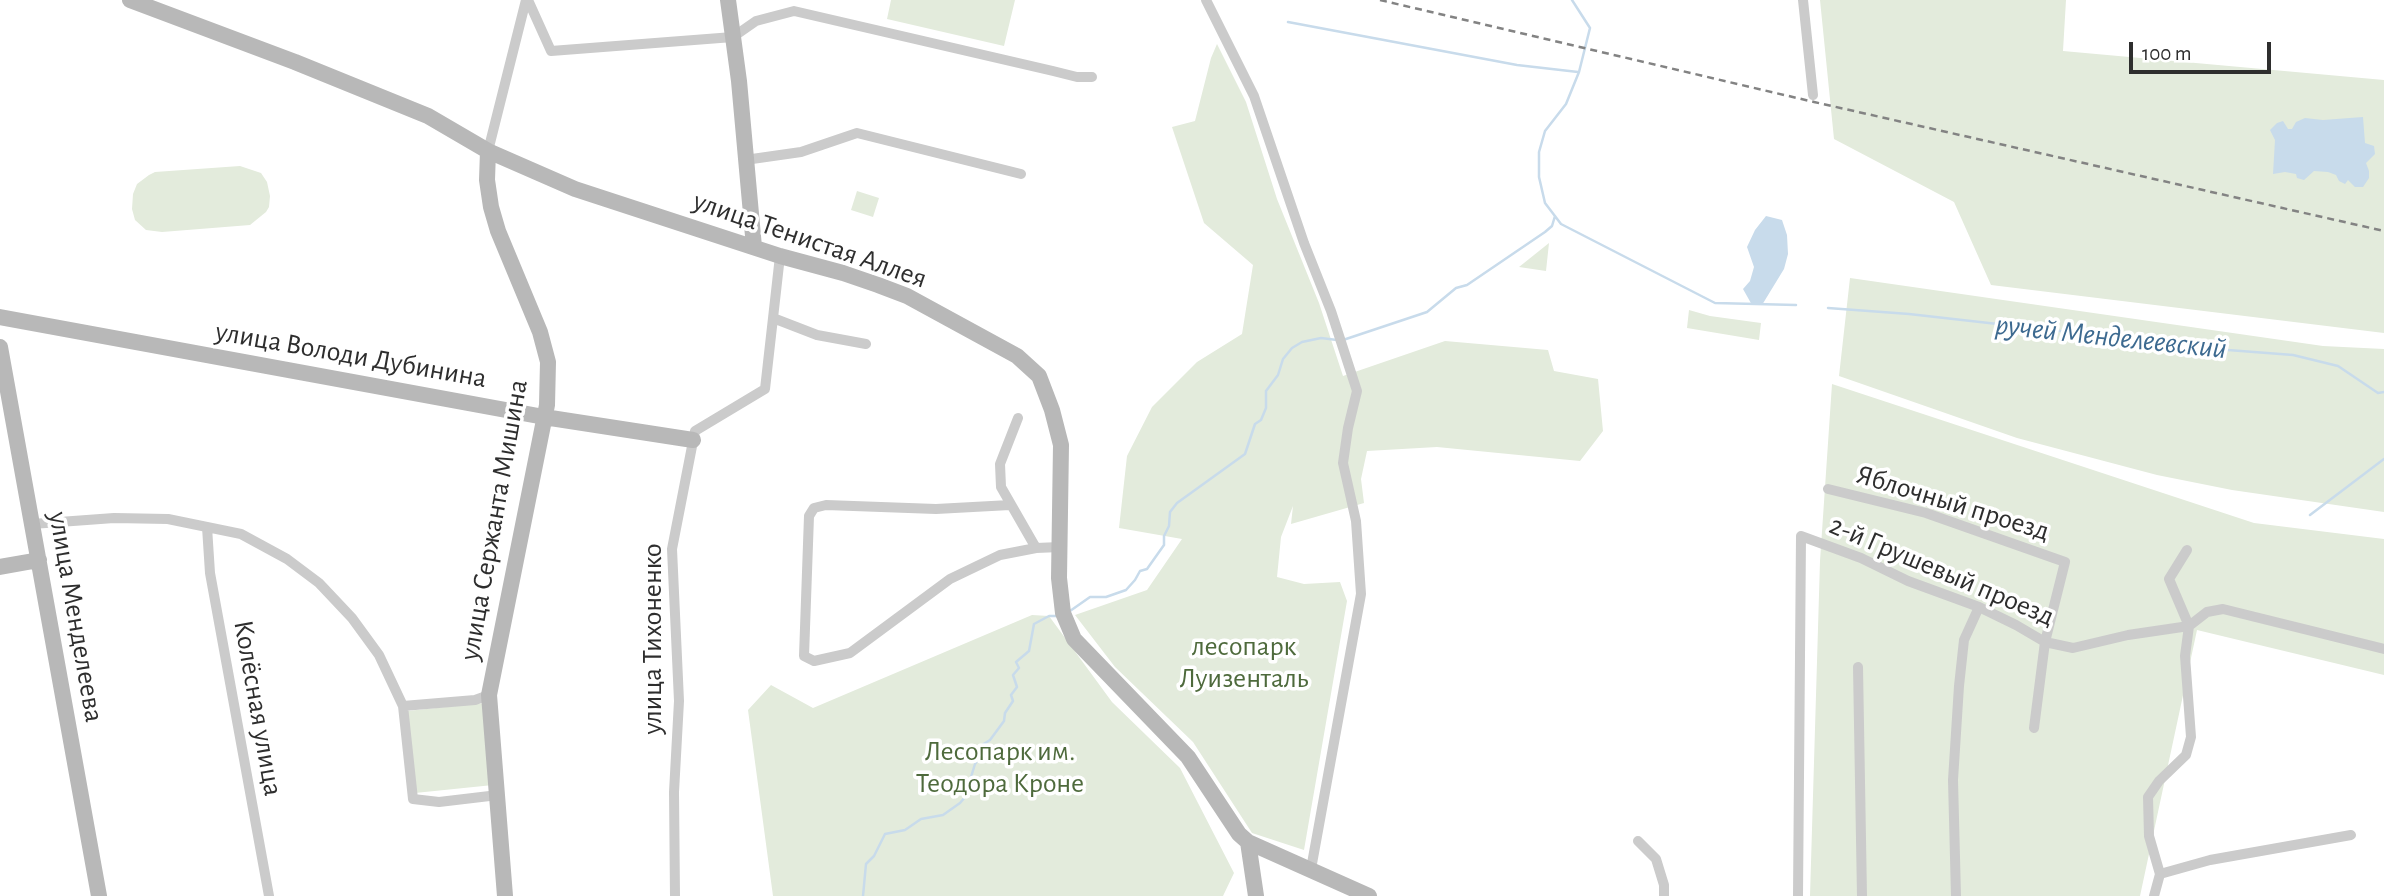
<!DOCTYPE html>
<html>
<head>
<meta charset="utf-8">
<style>
	body { margin:0 }
	#map { position:relative; width:2384px; height:896px; overflow:hidden; background:#fff; font-family:"Alegreya Sans",sans-serif }
	canvas { display:block }
	.scale { position:absolute; left:2129px; top:42px; width:142px; height:32px; box-sizing:border-box; border:4px solid #2e2e2e; border-top:0; padding-left:9px; font-size:21px; line-height:24px; white-space:nowrap; color:#2e2e2e; -webkit-text-stroke:5px #fff; paint-order:stroke }
</style>
</head>
<body>
<div id="map">
<canvas width="2384" height="896"></canvas>
<div class="scale">100 m</div>
</div>
<script>
const context = document.querySelector('canvas').getContext('2d');
context.lineJoin = 'round';
function paint(path, color) { context.fillStyle = color; context.fill(path, 'evenodd'); }
const toPath = rows => new Path2D(rows.map(r => 'M' + r).join(''));
function trace(path, color, width, dash) { context.strokeStyle = color; context.lineWidth = width; context.lineCap = dash ? 'butt' : 'round'; context.setLineDash(dash || []); context.stroke(path); }
function drawText(font, color, halo, rows, align = 'center') {
  context.font = font + ' "Alegreya Sans",sans-serif'; context.lineWidth = 7; context.setLineDash([]); context.textBaseline = 'middle'; context.strokeStyle = halo; context.fillStyle = color; for (const [text, x, y, turn = 0] of rows) {
    context.save(); context.translate(x, y); context.rotate((+turn || 0) * Math.PI / 180); context.textAlign = isNaN(turn) ? turn : align; if (halo) context.strokeText(text, 0, 0); context.fillText(text, 0, 0); context.restore();
  }
}
paint(toPath([
	[891,0,1015,0,1004,46,887,19],
	[1820,0,2066,0,2063,51,2384,80,2384,333,1991,285,1954,202,1834,139],
	[1217,44,1246,102,1277,199,1319,303,1343,376,1445,341,1548,350,1554,371,1598,379,1603,431,1580,461,1437,447,1367,451,1361,479,1364,503,1291,524,1293,506,1281,537,1277,577,1304,584,1340,582,1347,601,1304,850,1252,833,1193,742,1115,667,1075,615,1147,590,1182,539,1119,528,1127,456,1152,407,1197,362,1242,334,1253,265,1204,223,1172,127,1195,121,1211,58],
	[240,166,261,173,267,182,270,196,269,207,266,212,250,225,162,232,146,230,135,220,132,209,133,194,137,184,149,175,155,172],
	[857,191,879,198,873,217,851,210],
	[1549,243,1546,271,1519,267],
	[1850,278,2323,346,2384,349,2384,512,2232,490,2157,475,2017,438,1839,376],
	[1689,310,1710,316,1761,323,1759,340,1687,328],
	[1832,384,2254,523,2384,539,2384,675,2197,630,2140,896,1810,896,1820,561],
	[1032,615,1049,616,1112,702,1180,768,1234,873,1223,896,773,896,748,710,771,685,813,708],
	[485,703,493,785,415,793,407,711]
]), '#e3ebdc');
paint(toPath([
	[2363,117,2365,143,2374,146,2375,154,2366,163,2369,171,2369,178,2363,187,2355,187,2348,180,2345,184,2339,181,2336,175,2328,172,2314,171,2304,180,2297,178,2296,174,2285,172,2273,174,2275,140,2270,130,2277,123,2283,121,2288,129,2292,129,2296,122,2305,118,2323,120],
	[1766,216,1782,220,1787,235,1788,254,1784,269,1762,305,1752,305,1743,289,1750,281,1754,267,1747,247,1755,230]
]), '#c8dbeb');
trace(toPath([
	[1572,0,1590,28,1579,72,1566,104,1545,131,1539,152,1539,177,1545,203,1561,224,1715,303,1796,305],
	[1288,22,1517,65,1578,72],
	[1828,308,1909,314,2228,350,2293,355,2338,366,2378,393,2384,392],
	[1343,340,1427,312,1456,288,1467,285,1545,232,1552,226,1555,216],
	[2310,515,2384,459],
	[1070,611,1090,597,1106,597,1126,590,1135,580,1140,571,1147,569,1164,545,1164,536,1169,526,1170,512,1177,503,1245,454,1255,424,1261,420,1266,408,1266,391,1278,375,1283,359,1292,348,1302,342,1321,338,1337,340],
	[863,896,866,864,874,856,885,834,905,830,921,819,943,815,960,803,971,790,971,777,975,764,982,754,982,745,990,740,1004,721,1005,713,1013,701,1011,695,1017,687,1013,675,1019,668,1016,662,1029,651,1034,624,1049,616,1058,616]
]), '#c8dbeb', 2.5);
trace(toPath([
	[528,0,551,51,733,37,756,21,794,11,1053,71,1077,77,1092,77],
	[1206,0,1254,96,1304,243,1331,311,1357,391,1348,428,1343,463,1356,521,1361,594,1311,869],
	[1803,0,1813,95],
	[488,151,526,0],
	[745,160,801,152,857,133,1021,174],
	[773,318,817,335,866,344],
	[1018,418,1000,464,1001,487,1036,548,1060,547],
	[1828,489,1926,513,2065,562,2045,642,2034,728],
	[1010,505,936,509,826,505,814,508,809,516,804,656,814,661,850,653,950,579,1000,555,1036,548],
	[32,524,114,518,168,519,241,534,287,559,319,583,352,618,379,655,403,706,475,700,489,695],
	[207,527,210,573,269,896],
	[1858,667,1862,896],
	[403,706,413,799,439,802,498,795],
	[1638,841,1656,859,1664,885,1664,896],
	[2160,874,2149,836,2148,797,2159,781,2186,755,2191,737,2185,656,2189,626,2169,579,2187,550],
	[675,896,674,792,679,701,672,549,695,431,765,389,780,256],
	[1798,896,1801,536,1861,558,1908,581,1979,607,2016,625,2045,642,2073,648,2128,635,2189,626,2207,612,2223,609,2384,649],
	[1956,896,1953,780,1959,686,1964,640,1979,607],
	[2154,896,2160,874,2210,860,2351,835]
]), '#cbcbcb', 10);
trace(toPath([
	[130,0,295,62,428,116,488,151,575,189,780,256,843,273,878,285,907,296,1017,356,1039,376,1052,410,1061,445,1059,578,1063,613,1074,639,1188,757,1239,834,1248,842,1369,896],
	[728,0,739,81,754,247],
	[488,151,487,180,491,207,498,231,540,332,548,362,547,405,489,695,505,896],
	[0,317,544,417,693,440],
	[0,347,99,896],
	[0,567,39,560],
	[1248,842,1256,896]
]), '#b8b8b8', 16);
trace(toPath([
	[1380,0,1814,102,2384,231]
]), '#838383', 2.5, [7, 5]);
drawText('28px', '#2e2e2e', '#fff', [
	["улица Тенистая Аллея",810,240,19],
	["улица Володи Дубинина",351,355,10],
	["Яблочный проезд",1953,503,17],
	["улица Сержанта Мишина",494,520,-80],
	["2-й Грушевый проезд",1942,571,23],
	["улица Менделеева",76,617,80],
	["улица Тихоненко",653,639,-90],
	["Колёсная улица",258,708,80]
]);
drawText('28px', '#4e6a3c', '#fff', [
	["лесопарк",1244,647],
	["Луизенталь",1244,679],
	["Лесопарк им.",1000,752],
	["Теодора Кроне",1000,784]
]);
drawText('italic 30px', '#3d6a90', '#fff', [
	["ручей Менделеевский",2111,337,6]
]);
</script>
</body>
</html>
